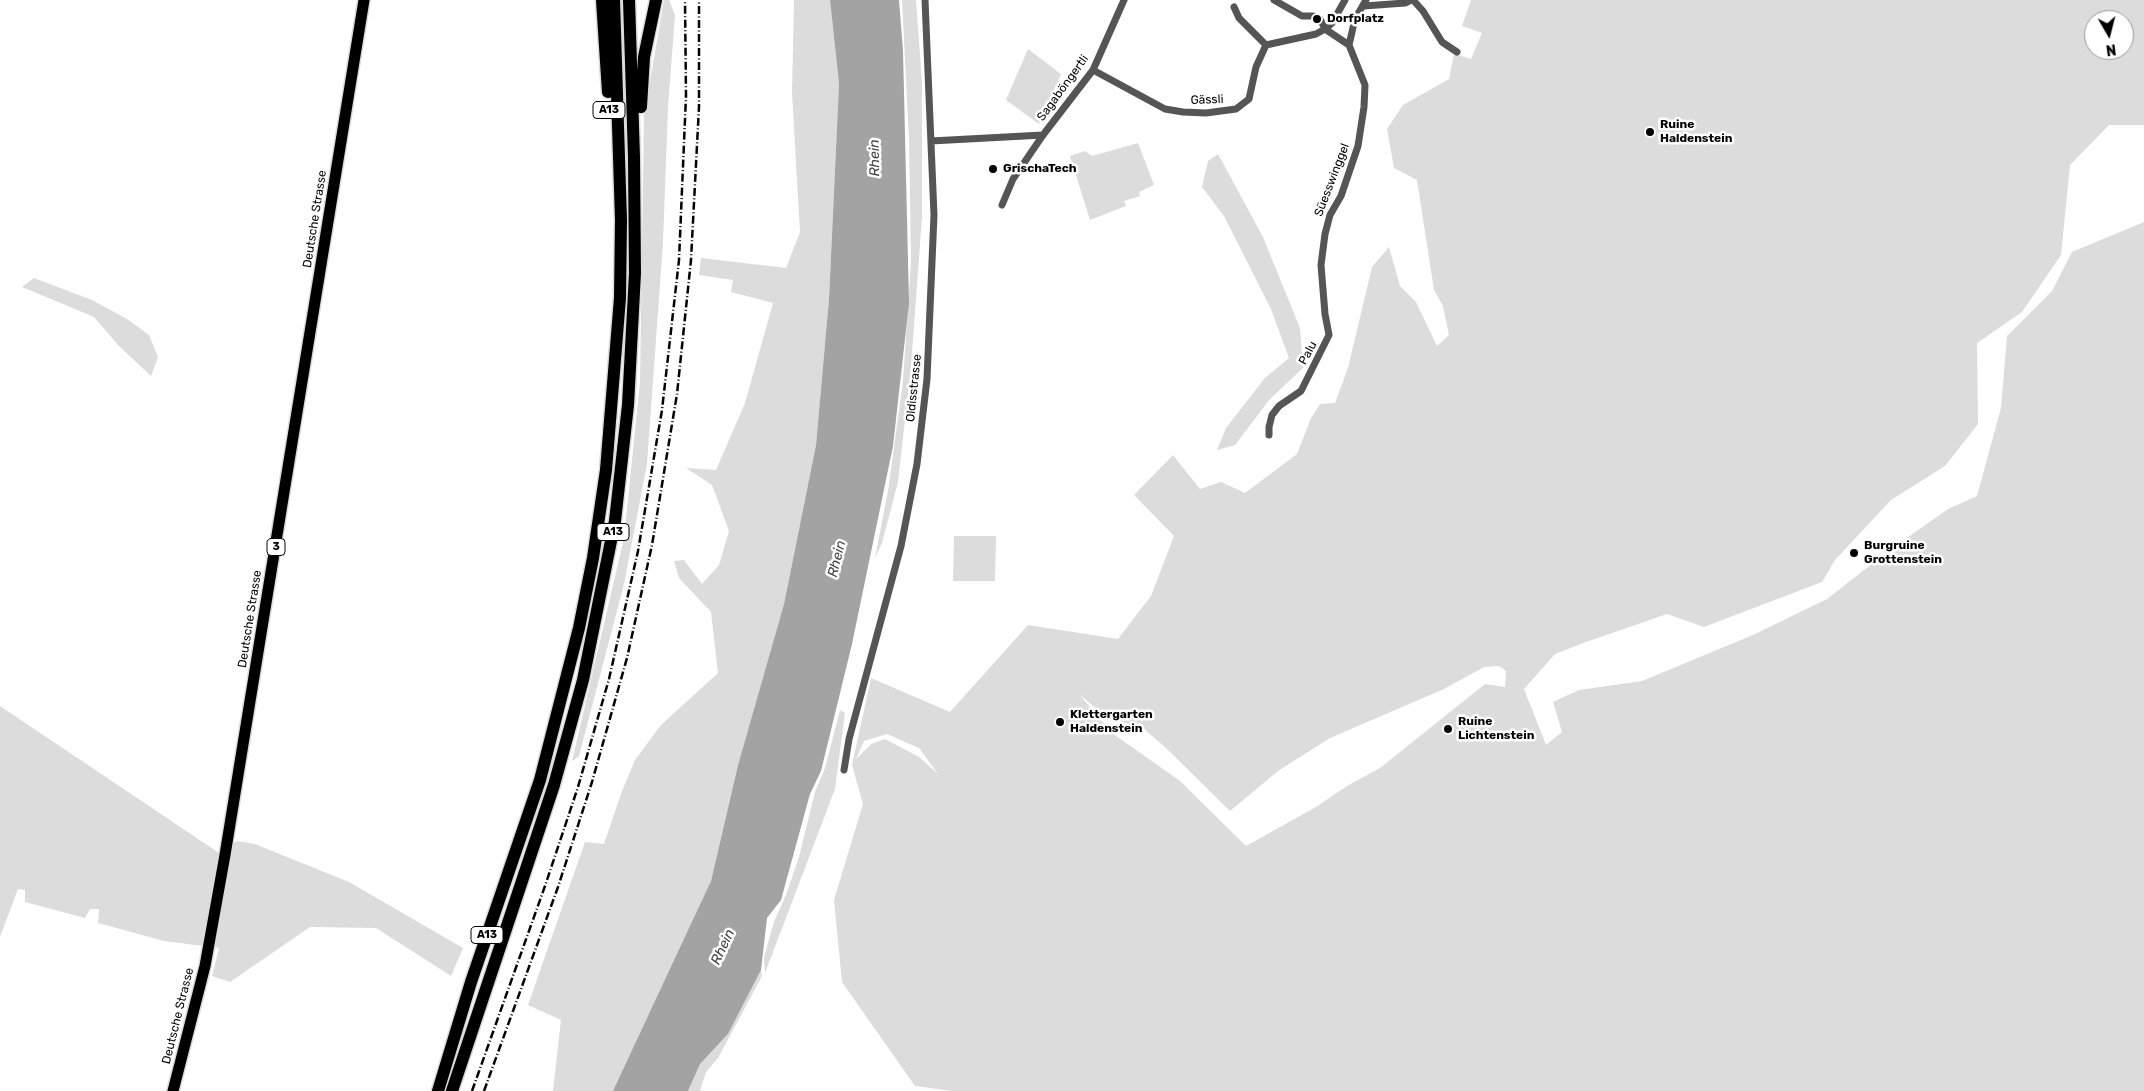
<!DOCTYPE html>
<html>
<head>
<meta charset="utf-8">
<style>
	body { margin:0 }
	#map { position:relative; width:2144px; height:1091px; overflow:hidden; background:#fff; font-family:Rubik,sans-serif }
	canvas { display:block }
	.north { position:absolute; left:2084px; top:10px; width:50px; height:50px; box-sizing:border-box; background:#fff; border:1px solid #999; border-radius:50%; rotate:172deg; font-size:14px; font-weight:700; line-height:20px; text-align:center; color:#000 }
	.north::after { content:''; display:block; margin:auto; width:18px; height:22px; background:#000; clip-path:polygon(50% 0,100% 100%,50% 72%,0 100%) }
</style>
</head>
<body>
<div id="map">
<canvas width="2144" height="1091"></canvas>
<div class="north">N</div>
</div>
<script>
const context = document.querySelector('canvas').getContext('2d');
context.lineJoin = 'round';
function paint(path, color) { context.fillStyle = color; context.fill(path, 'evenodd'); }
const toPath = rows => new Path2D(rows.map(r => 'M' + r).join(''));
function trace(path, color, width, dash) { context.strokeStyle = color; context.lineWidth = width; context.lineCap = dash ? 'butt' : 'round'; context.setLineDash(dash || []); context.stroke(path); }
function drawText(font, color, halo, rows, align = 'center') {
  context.font = font + ' Rubik,sans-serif'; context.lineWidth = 5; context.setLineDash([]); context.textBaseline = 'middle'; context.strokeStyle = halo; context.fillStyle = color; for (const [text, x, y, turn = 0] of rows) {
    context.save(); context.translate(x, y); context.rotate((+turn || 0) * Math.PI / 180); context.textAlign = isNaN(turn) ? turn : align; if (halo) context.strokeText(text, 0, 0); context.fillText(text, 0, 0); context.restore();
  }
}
paint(toPath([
	[664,0,669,0,675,15,668,107,663,242,647,464,624,584,579,756,572,761,624,538,640,382,644,116],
	[794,0,830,0,839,84,829,299,816,445,784,604,738,765,711,881,655,1004,613,1091,553,1091,561,1020,528,1005,585,842,604,844,622,791,635,760,661,725,718,673,711,612,679,578,674,561,684,560,702,584,719,565,729,531,712,485,686,468,716,470,745,403,773,303,731,292,733,280,699,275,701,258,786,268,800,232,792,93],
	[902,0,916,0,922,82,922,217,911,367,898,482,882,543,875,558,888,491,903,381,911,261,909,139],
	[1471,0,2144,0,2144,125,2109,125,2070,165,2061,255,2022,312,1977,343,1978,424,1945,466,1891,500,1835,560,1822,582,1704,627,1667,614,1586,642,1555,654,1524,689,1546,745,1562,732,1553,702,1579,690,1642,681,1753,635,1827,599,1891,549,1948,509,1977,496,2001,408,2007,336,2052,291,2072,252,2144,222,2144,1091,952,1091,915,1086,842,982,834,900,863,804,852,765,871,678,950,712,1028,625,1118,639,1151,596,1174,536,1134,495,1173,455,1200,489,1221,482,1245,493,1297,454,1311,418,1320,404,1335,403,1348,368,1372,267,1389,247,1400,286,1416,302,1437,346,1449,335,1443,306,1434,290,1417,180,1394,168,1387,129,1403,105,1449,79,1454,54,1471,59,1482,33,1462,26],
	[2094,20,2124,20,2124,50,2094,50],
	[1499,666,1506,671,1505,687,1485,684,1380,768,1347,786,1316,807,1246,846,1180,781,1112,733,1079,694,1106,717,1144,729,1165,747,1230,811,1278,771,1330,738,1444,689,1484,667],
	[887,734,919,748,938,774,919,757,885,739,871,744,856,759,864,741],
	[1028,49,1061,74,1039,124,1006,100],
	[1138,143,1154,185,1139,192,1140,196,1124,201,1126,206,1090,220,1070,156,1085,151,1092,156],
	[1218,154,1263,237,1300,328,1303,368,1270,399,1235,445,1217,450,1226,428,1265,378,1289,358,1271,309,1224,216,1202,187,1208,161],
	[34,278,92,300,127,319,149,335,158,357,151,376,119,346,94,317,22,287],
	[954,536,996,536,995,581,953,581],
	[0,706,219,853,237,841,255,844,349,882,463,948,451,976,376,928,310,927,230,982,212,976,219,948,164,941,98,923,99,909,90,909,85,918,25,902,25,890,18,889,0,937],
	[840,710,845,713,835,789,765,973,764,957,774,922,786,895,799,857,815,792,825,768],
	[761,970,762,976,718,1058,706,1072,700,1091,688,1091,700,1064,728,1034]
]), '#dcdcdc');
paint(toPath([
	[830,0,899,0,903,51,909,303,893,446,852,644,821,771,810,794,781,900,767,918,761,970,728,1034,700,1064,688,1091,613,1091,711,881,738,765,784,604,816,445,829,299,839,84]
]), '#a3a3a3');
const primary = toPath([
	[173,1091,205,966,225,855,364,0]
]);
const motorway = toPath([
	[602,0,608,92],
	[641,107,644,57,656,0],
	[438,1091,471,982,540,780,579,628,593,558,606,470,620,298,621,220,614,0],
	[452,1091,554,785,583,680,615,521,628,405,635,273,634,157,629,0]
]);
trace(primary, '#dbdbdb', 14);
trace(motorway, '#dbdbdb', 15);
trace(toPath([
	[1413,0,1423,11,1442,42,1457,52],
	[1364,6,1405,3,1411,0],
	[1234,7,1239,18,1266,45],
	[1349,45,1355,19,1366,0],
	[1093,70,1165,109,1183,112,1206,113,1236,109,1249,99,1256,67,1266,45,1316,34,1325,29,1320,19,1313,16,1302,16,1274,0],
	[931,141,1043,135],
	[1002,205,1013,179,1043,135,1093,70,1124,0],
	[1269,435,1269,427,1272,415,1279,406,1301,391,1329,335,1325,314,1321,265,1325,234,1330,215,1341,196,1358,146,1364,107,1365,85,1349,45,1325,29,1332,23,1345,0],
	[844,770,849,739,901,546,917,464,927,379,934,215,925,0]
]), '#555', 7);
trace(primary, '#000', 11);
trace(motorway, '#000', 12);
trace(toPath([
	[472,1091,545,886,578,787,609,679,638,551,662,410,679,260,686,96,685,0],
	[484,1091,558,887,592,782,627,658,652,545,677,394,691,260,699,107,699,0]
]), '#000', 2.5, [8, 2.5, 1, 2.5]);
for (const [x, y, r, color] of [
	[1317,19,5,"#000"],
	[1650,132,5,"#000"],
	[993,169,5,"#000"],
	[1854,553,5,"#000"],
	[1060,722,5,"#000"],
	[1448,729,5,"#000"]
]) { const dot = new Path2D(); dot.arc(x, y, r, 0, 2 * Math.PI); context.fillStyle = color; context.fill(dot); trace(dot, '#fff', 2); }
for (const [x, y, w] of [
	[609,110,32],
	[613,532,32],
	[276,547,18],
	[487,935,32]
]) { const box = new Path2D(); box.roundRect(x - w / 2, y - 8.5, w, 17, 4); context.fillStyle = '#fff'; context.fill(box); trace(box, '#000', 1); }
drawText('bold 11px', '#000', null, [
	["A13",609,110],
	["A13",613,532],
	["3",276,547],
	["A13",487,935]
]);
drawText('bold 12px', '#000', '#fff', [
	["Dorfplatz",1327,19],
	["Ruine",1660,125],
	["Haldenstein",1660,139],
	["GrischaTech",1003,169],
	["Burgruine",1864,546],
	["Grottenstein",1864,560],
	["Klettergarten",1070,715],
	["Haldenstein",1070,729],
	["Ruine",1458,722],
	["Lichtenstein",1458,736]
], 'left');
drawText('12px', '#000', '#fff', [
	["Sagaböngertli",1063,88,-54],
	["Gässli",1207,100,-2],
	["Süesswinggel",1332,180,-69],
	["Deutsche Strasse",315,219,-81],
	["Palu",1308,353,-62],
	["Oldisstrasse",914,388,-84],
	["Deutsche Strasse",250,619,-81],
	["Deutsche Strasse",178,1016,-76]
]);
drawText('italic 14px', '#444', '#fff', [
	["Rhein",875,158,-91],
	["Rhein",837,559,-76],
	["Rhein",723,947,-65]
]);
</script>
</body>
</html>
